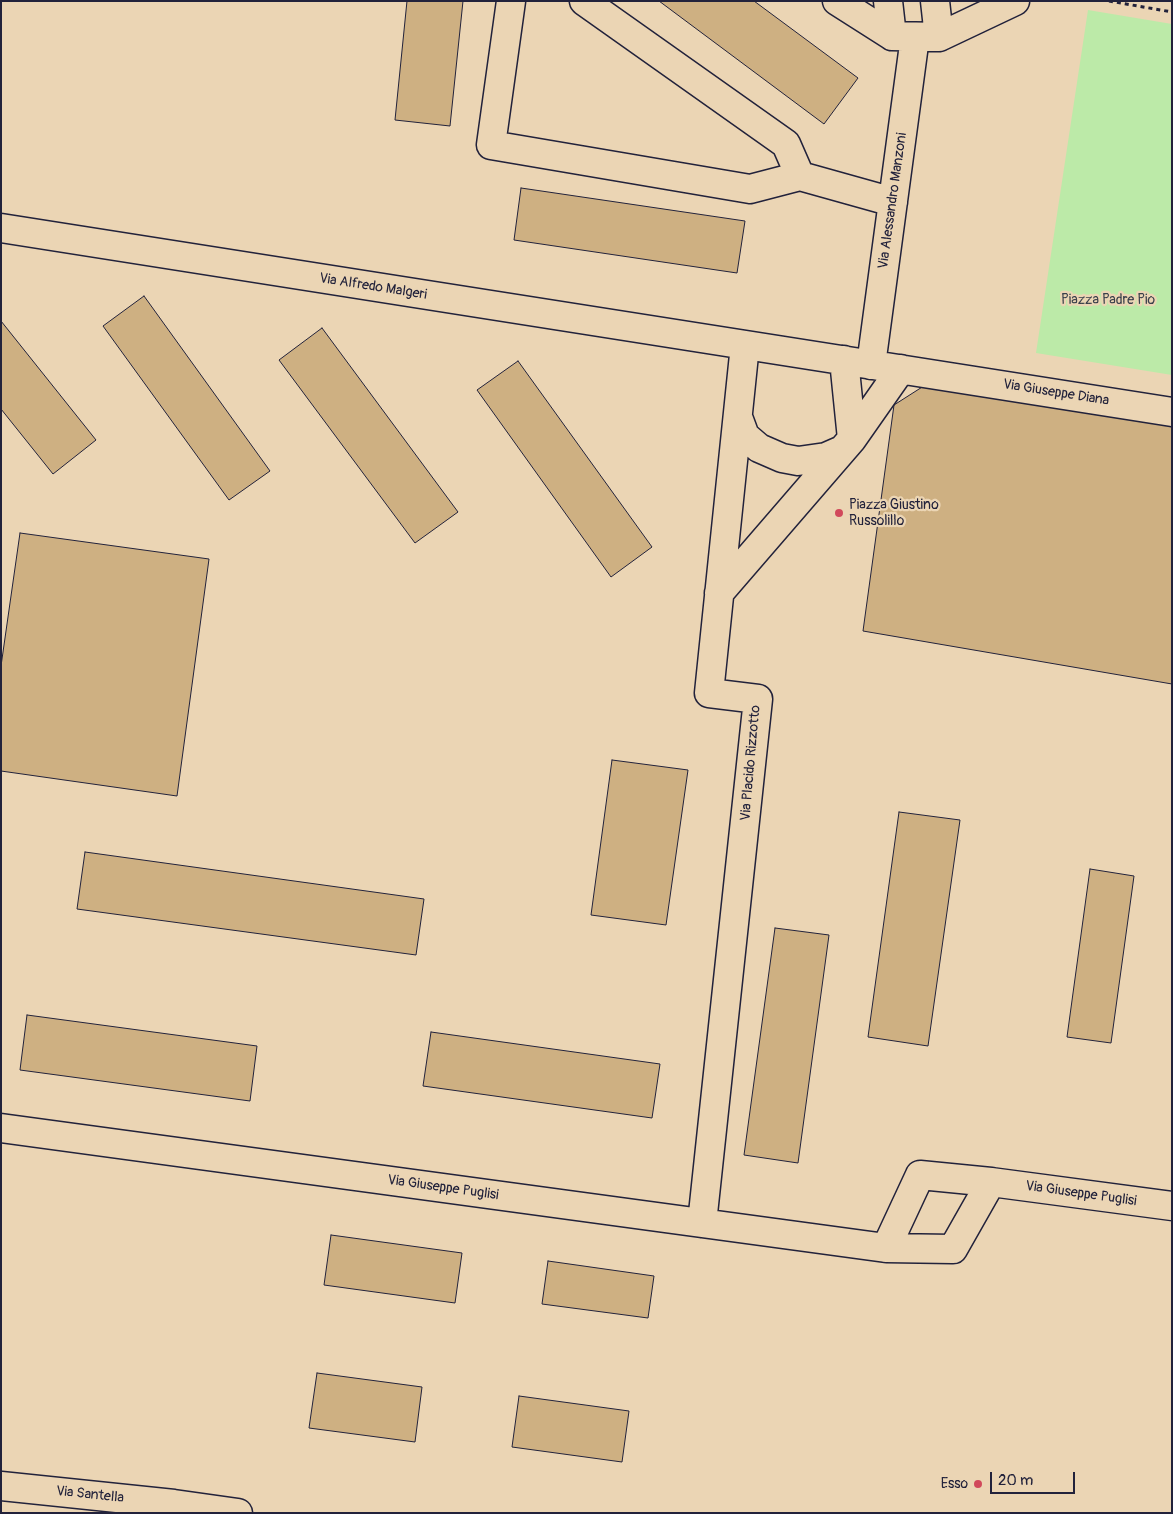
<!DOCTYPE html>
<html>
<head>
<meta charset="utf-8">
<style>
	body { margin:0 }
	#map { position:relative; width:1173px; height:1514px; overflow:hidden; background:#ebd5b4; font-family:Pangolin,sans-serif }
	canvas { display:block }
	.frame { position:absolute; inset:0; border:2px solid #22223b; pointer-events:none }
	.scale { position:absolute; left:990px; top:1472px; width:85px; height:22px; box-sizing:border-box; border:2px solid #22223b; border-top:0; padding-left:6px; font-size:15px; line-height:18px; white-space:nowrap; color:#22223b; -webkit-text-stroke:4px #ebd5b4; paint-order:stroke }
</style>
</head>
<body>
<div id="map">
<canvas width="1173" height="1514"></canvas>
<div class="frame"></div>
<div class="scale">20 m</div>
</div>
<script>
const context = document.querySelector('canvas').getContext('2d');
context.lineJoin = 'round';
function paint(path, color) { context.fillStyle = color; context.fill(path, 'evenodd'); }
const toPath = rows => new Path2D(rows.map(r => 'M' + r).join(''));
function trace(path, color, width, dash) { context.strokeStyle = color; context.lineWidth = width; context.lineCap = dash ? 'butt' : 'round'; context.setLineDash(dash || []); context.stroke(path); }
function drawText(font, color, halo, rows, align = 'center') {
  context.font = font + ' Pangolin,sans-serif'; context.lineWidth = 4.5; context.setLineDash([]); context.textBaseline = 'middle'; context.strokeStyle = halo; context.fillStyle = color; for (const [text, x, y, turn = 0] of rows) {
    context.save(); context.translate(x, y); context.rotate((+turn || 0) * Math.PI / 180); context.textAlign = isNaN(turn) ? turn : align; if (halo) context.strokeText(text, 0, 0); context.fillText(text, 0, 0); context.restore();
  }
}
paint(toPath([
	[1088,10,1172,24,1172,375,1036,353]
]), '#bceaa8');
const building = toPath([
	[407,1,463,1,450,126,395,120,407,1],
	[659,1,754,1,858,78,824,124,659,1],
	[521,188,745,221,737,273,514,240,521,188],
	[144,296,270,471,229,500,103,326,144,296],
	[1,321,96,440,53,474,1,409,1,321],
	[322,328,458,512,415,543,279,360,322,328],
	[518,361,652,547,611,577,477,390,518,361],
	[941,375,1172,421,1172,684,863,631,894,405,941,375],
	[20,533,209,559,177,796,1,771,1,666,20,533],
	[612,760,688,770,666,925,591,915,612,760],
	[899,812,960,820,928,1046,868,1037,899,812],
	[85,852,424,899,416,955,77,909,85,852],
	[1090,869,1134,876,1111,1043,1067,1037,1090,869],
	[775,928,829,935,798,1163,744,1155,775,928],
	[27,1015,257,1046,250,1101,20,1070,27,1015],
	[431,1032,660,1064,652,1118,423,1086,431,1032],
	[331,1235,462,1253,455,1303,324,1285,331,1235],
	[548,1261,654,1276,648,1318,542,1304,548,1261],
	[317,1373,422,1387,415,1442,309,1428,317,1373],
	[519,1396,629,1411,622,1462,512,1447,519,1396]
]);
paint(building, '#ceb082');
trace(building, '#22223b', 1);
const minor = toPath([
	[511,1,491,145,750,189,800,176,893,202],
	[584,1,786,144,800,176],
	[837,1,892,36],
	[888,1,892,36],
	[935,1,939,37],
	[892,36,939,37,1015,1],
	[1,228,1172,412],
	[871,365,915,37],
	[738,417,745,436,759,448,782,458,798,461,826,457,842,450],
	[852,439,901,369],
	[719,593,852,439,844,360],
	[1,1128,886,1248],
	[920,1175,991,1182,953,1249,886,1248,920,1175],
	[991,1182,1172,1206],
	[702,1223,758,699,709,693,745,345],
	[1,1486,174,1504,238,1513]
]);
trace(minor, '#22223b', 31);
trace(toPath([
	[1109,1,1172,12]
]), '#22223b', 3, [4, 4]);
trace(minor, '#ebd5b4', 28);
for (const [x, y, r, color] of [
	[839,513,5,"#d1495b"],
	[978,1484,5,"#d1495b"]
]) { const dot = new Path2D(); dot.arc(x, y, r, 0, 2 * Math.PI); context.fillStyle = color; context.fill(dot); trace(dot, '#ebd5b4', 2); }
drawText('14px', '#22223b', '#ebd5b4', [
	["Via Alessandro Manzoni",893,201,-82],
	["Via Alfredo Malgeri",373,287,9],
	["Via Giuseppe Diana",1056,393,9],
	["Via Placido Rizzotto",751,763,-85],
	["Via Giuseppe Puglisi",443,1188,8],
	["Via Giuseppe Puglisi",1081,1194,8],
	["Via Santella",90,1495,6]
]);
drawText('14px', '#39404b', '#ebd5b4', [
	["Piazza Padre Pio",1108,300]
]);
drawText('14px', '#22223b', '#ebd5b4', [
	["Piazza Giustino",849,505],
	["Russolillo",849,521],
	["Esso",968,1484,"right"]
], 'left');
</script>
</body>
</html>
